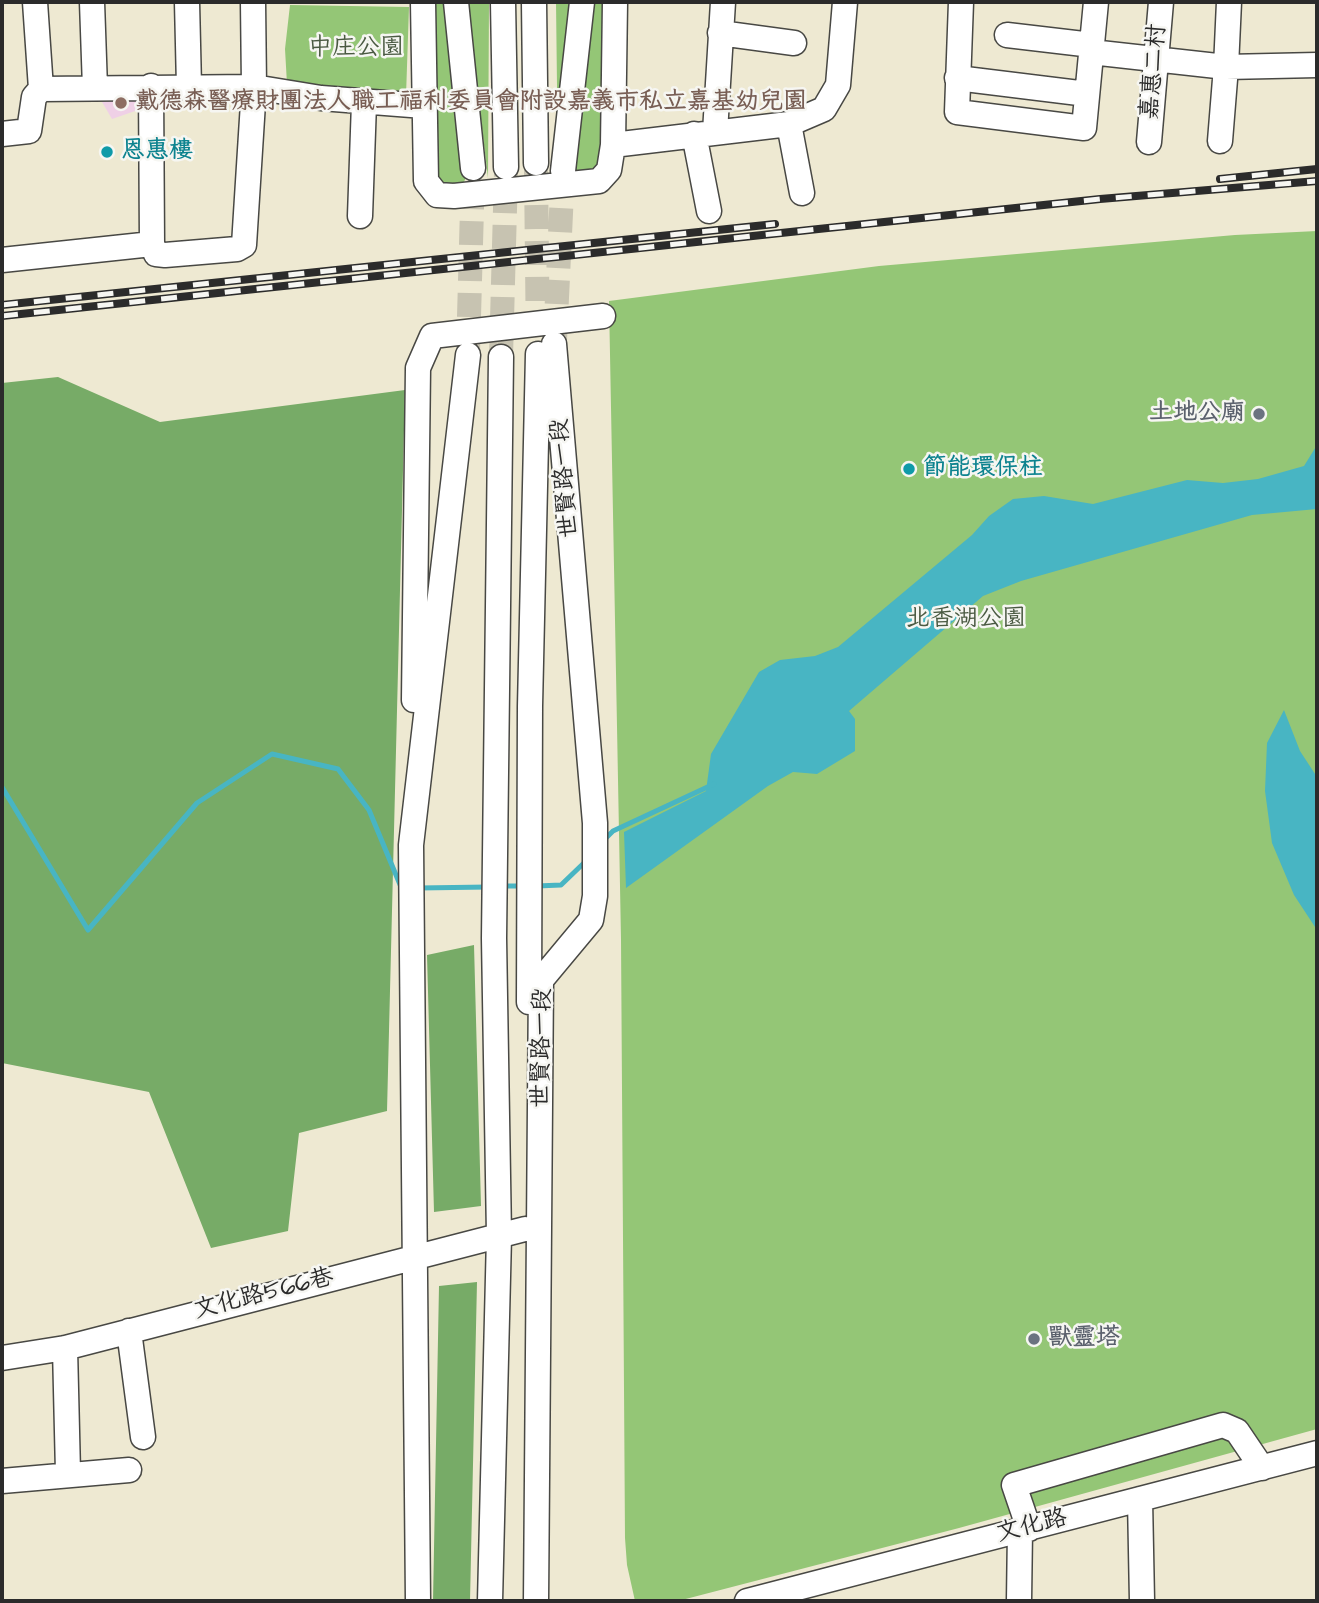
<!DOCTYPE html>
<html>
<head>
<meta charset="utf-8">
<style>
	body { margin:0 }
	#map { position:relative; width:1319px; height:1603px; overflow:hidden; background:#eee9d2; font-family:"Architects Daughter",sans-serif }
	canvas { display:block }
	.frame { position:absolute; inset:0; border:4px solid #2b2b2b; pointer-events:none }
</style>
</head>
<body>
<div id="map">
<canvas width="1319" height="1603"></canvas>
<div class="frame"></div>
</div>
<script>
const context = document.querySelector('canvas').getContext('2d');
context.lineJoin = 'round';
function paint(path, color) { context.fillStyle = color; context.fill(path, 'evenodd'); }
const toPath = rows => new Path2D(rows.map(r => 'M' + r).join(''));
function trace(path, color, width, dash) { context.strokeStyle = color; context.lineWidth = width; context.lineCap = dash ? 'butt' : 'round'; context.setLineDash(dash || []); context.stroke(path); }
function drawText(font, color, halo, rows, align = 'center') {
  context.font = font + ' "Architects Daughter","LXGW WenKai TC",sans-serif'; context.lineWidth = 5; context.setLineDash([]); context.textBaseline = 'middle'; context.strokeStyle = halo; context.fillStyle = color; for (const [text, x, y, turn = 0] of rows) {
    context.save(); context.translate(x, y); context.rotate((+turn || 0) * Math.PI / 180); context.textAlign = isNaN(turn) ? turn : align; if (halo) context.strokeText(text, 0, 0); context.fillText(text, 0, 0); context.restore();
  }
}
paint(toPath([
	[98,95,139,97,138,110,112,119]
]), '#efd0e6');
paint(toPath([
	[434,2,449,2,469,170,464,182,453,185,441,182,435,173],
	[467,2,489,2,488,178],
	[556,2,576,2,558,170],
	[589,2,605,2,605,145,596,175,577,172,573,163],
	[290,5,409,7,406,96,287,84,285,49],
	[1317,231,1317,1429,959,1528,678,1601,635,1601,627,1565,625,1538,621,939,609,301,879,266,1235,235]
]), '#94c676');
paint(toPath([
	[58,377,160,422,405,390,387,1111,299,1133,288,1231,211,1248,149,1092,2,1063,2,383],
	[474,945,481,1206,434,1212,427,955],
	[477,1282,470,1601,433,1601,439,1286]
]), '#77ab67');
paint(toPath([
	[1317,445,1317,509,1252,515,1021,581,983,596,849,711,855,719,855,751,817,774,793,772,768,786,626,888,624,832,706,791,711,754,759,672,780,660,815,656,838,647,972,535,989,516,1013,499,1044,496,1093,504,1187,480,1223,483,1258,479,1304,466],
	[1284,710,1300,751,1317,777,1317,930,1294,895,1272,843,1265,791,1267,743]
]), '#48b5c3');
trace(toPath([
	[2,787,88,930,197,803,272,754,338,769,369,810,401,887],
	[602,842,613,831,714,784],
	[502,886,524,886],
	[537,886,561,885,587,860],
	[418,888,489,887]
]), '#48b5c3', 5);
trace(toPath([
	[536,169,538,354],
	[555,340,563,171],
	[468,353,473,172],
	[501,357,506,172]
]), '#c7c3b1', 24, [24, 12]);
const minor = toPath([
	[35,2,41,89],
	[92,2,95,88],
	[187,2,189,87],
	[423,2,426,181,437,195,454,196,599,181,609,170,613,145,615,2],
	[456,2,473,168],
	[503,2,506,167],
	[534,2,536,163],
	[961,2,957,112,1084,128,1096,2],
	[1229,2,1226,67,1317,65],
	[720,33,794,43],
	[1007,35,1092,45],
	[1091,52,1226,67,1220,141],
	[957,78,1087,94],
	[789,124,802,193],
	[715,132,723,2],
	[2,134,29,131,34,97,41,89,254,87,321,98,424,106],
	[694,134,709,211],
	[1149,142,1161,2],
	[613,145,789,124,824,109,838,85,845,2],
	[563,171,582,2],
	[360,216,364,103],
	[152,244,156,254,165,255,237,249,244,245,254,87,253,2],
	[2,260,152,244,151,86],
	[414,700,418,368,432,336,603,316],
	[529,1002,530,706,538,354],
	[129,1331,143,1437],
	[65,1348,68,1473],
	[2,1358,65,1348,525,1229],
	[2,1481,129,1470],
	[1140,1499,1142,1601],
	[1029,1529,1014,1485,1223,1425,1237,1431,1262,1468],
	[418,1601,411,845,468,355],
	[490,1601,499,1236,494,938,501,357],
	[536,1601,541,980,591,920,595,896,595,823,554,344],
	[747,1601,1317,1453],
	[1019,1601,1020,1530]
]);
trace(minor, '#484844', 27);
trace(minor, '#fff', 24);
const rail = toPath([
	[1220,179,1317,169],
	[2,305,775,224],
	[2,316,1100,199,1317,181]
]);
trace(rail, '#2b2b2b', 8);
trace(rail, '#f6f6f2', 5, [16]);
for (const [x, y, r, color] of [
	[121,103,7,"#8d6e63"],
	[107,152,7,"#0f9aa8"],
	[1259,414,7,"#6b7280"],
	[909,469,7,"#0f9aa8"],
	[1034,1339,7,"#6b7280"]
]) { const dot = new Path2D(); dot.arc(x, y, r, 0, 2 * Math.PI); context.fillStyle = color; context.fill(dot); trace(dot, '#f6f6f2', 2.5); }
drawText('24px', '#4a5a42', '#f6f6f2', [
	["中庄公園",356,49],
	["北香湖公園",966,620]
]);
drawText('24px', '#2b2b2b', '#f6f6f2', [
	["嘉惠二村",1155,72,-85],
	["世賢路一段",566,478,-95],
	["世賢路一段",543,1048,-89],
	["文化路566巷",264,1295,-14],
	["文化路",1032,1527,-14]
]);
drawText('bold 24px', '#785e54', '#f6f6f2', [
	["戴德森醫療財團法人職工福利委員會附設嘉義市私立嘉基幼兒園",135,103]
], 'left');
drawText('bold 24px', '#0d838f', '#f6f6f2', [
	["恩惠樓",121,152],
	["節能環保柱",923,469]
], 'left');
drawText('bold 24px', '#5b616d', '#f6f6f2', [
	["土地公廟",1245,414],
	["獸靈塔",1048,1339,"left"]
], 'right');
</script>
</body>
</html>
